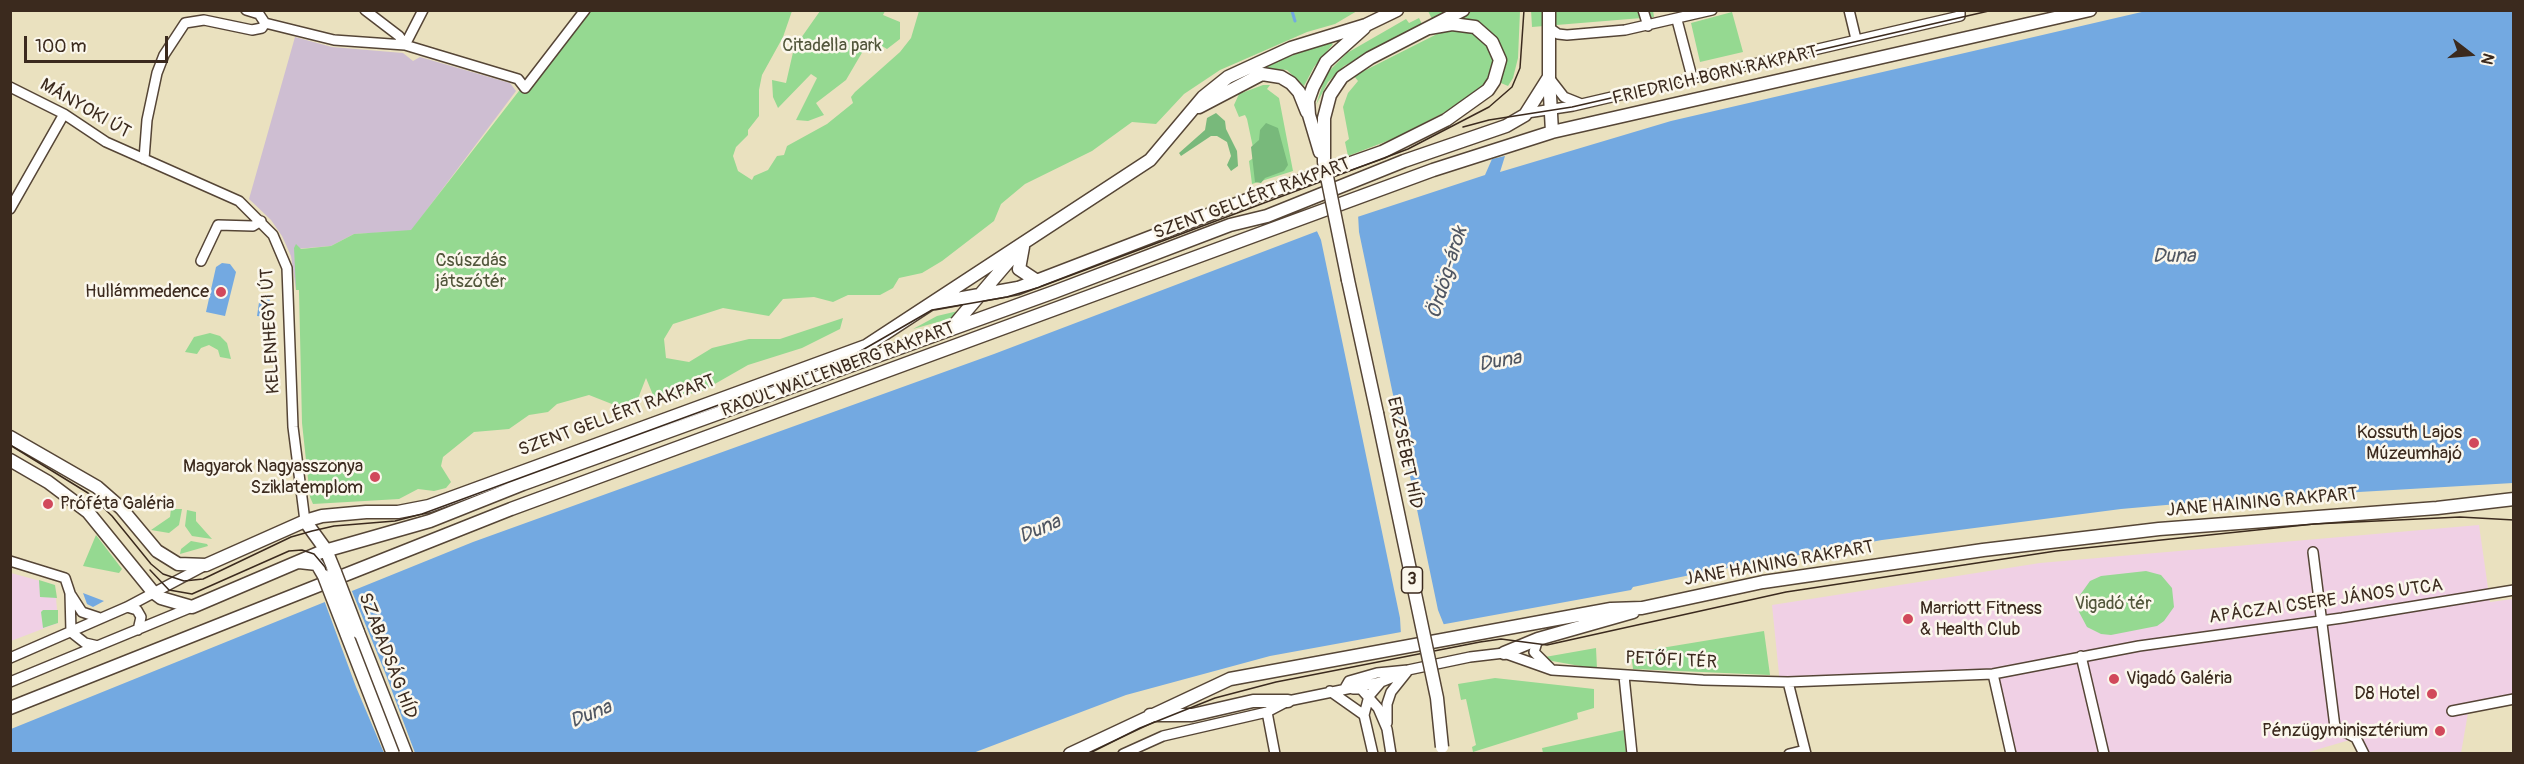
<!DOCTYPE html>
<html>
<head>
<meta charset="utf-8">
<style>
	body { margin:0 }
	#map { position:relative; width:2524px; height:764px; overflow:hidden; background:#eae1bf; font-family:Pangolin,sans-serif }
	canvas { display:block }
	.frame { position:absolute; inset:0; border:12px solid #3b2a1e; pointer-events:none }
	.north { position:absolute; left:2440px; top:24px; width:60px; height:60px; -webkit-text-stroke:4px #fbf7ec; paint-order:stroke; rotate:106deg; font-size:16px; font-weight:700; line-height:24px; text-align:center; color:#3b2a1e }
	.north::after { content:''; display:block; margin:auto; width:21px; height:27px; background:#3b2a1e; clip-path:polygon(50% 0,100% 100%,50% 72%,0 100%) }
	.scale { position:absolute; left:24px; top:36px; width:144px; height:27px; box-sizing:border-box; border:3px solid #3b2a1e; border-top:0; padding-left:8px; font-size:18px; line-height:21px; white-space:nowrap; color:#3b2a1e; -webkit-text-stroke:4px #fbf7ec; paint-order:stroke }
</style>
</head>
<body>
<div id="map">
<canvas width="2524" height="764"></canvas>
<div class="frame"></div>
<div class="north">N</div>
<div class="scale">100 m</div>
</div>
<script>
const context = document.querySelector('canvas').getContext('2d');
context.lineJoin = 'round';
function paint(path, color) { context.fillStyle = color; context.fill(path, 'evenodd'); }
const toPath = rows => new Path2D(rows.map(r => 'M' + r).join(''));
function trace(path, color, width, dash) { context.strokeStyle = color; context.lineWidth = width; context.lineCap = dash ? 'butt' : 'round'; context.setLineDash(dash || []); context.stroke(path); }
function drawText(font, color, halo, rows, align = 'center') {
  context.font = font + ' Pangolin,sans-serif'; context.lineWidth = 5; context.setLineDash([]); context.textBaseline = 'middle'; context.strokeStyle = halo; context.fillStyle = color; for (const [text, x, y, turn = 0] of rows) {
    context.save(); context.translate(x, y); context.rotate((+turn || 0) * Math.PI / 180); context.textAlign = isNaN(turn) ? turn : align; if (halo) context.strokeText(text, 0, 0); context.fillText(text, 0, 0); context.restore();
  }
}
paint(toPath([
	[2479,525,2490,602,2513,599,2513,702,2468,713,2461,753,2359,753,2353,739,2302,754,2016,753,1999,677,1780,684,1772,605,2040,563],
	[11,573,55,585,58,623,11,641]
]), '#f0d0e5');
paint(toPath([
	[295,37,332,47,403,53,413,61,420,57,510,83,516,91,411,231,354,234,331,246,296,249,296,290,291,256,282,236,271,220,249,199]
]), '#cebed2');
paint(toPath([
	[1531,10,1653,10,1654,17,1532,27],
	[581,11,792,11,783,37,762,75,759,90,759,116,748,130,748,135,736,147,733,156,738,171,752,180,754,176,768,170,777,156,784,155,787,146,827,124,853,103,851,97,855,92,900,52,911,38,919,11,1357,11,1335,24,1307,32,1220,70,1184,94,1156,124,1132,122,1092,151,1025,184,1001,204,994,221,942,261,922,273,899,278,893,288,880,295,848,295,833,302,814,297,783,299,769,316,723,308,673,324,664,339,666,358,689,362,712,348,749,339,780,339,843,318,840,329,802,348,748,365,699,393,680,394,659,402,653,395,646,378,637,401,622,408,589,395,557,404,548,412,529,415,509,429,474,432,443,457,441,466,451,482,446,488,434,491,418,489,399,499,313,504,310,497,302,423,299,290,296,290,294,248,296,244,301,249,331,246,354,234,411,230],
	[820,11,885,11,883,15,900,22,900,39,887,49,870,39,846,80,816,103,824,115,808,121,796,120,817,78,811,74,778,108,773,97,772,80,786,83,794,48],
	[1428,11,1520,11,1518,58,1513,78,1508,86,1489,78,1470,99,1395,138,1348,156,1345,142,1349,139,1343,107,1348,93,1358,81,1354,76,1439,33],
	[1732,12,1743,52,1700,62,1691,23],
	[1419,18,1422,24,1344,66,1328,82,1316,105,1326,74,1347,53,1406,19,1409,23],
	[1330,42,1333,44,1314,67,1304,86,1287,70,1267,68,1266,65],
	[1263,85,1270,85,1267,89,1279,98,1293,171,1252,184,1249,161,1255,157,1247,119,1245,115,1239,117,1234,105,1239,94],
	[958,311,952,318,913,329,937,316],
	[210,333,220,336,227,343,231,359,220,357,218,350,209,345,201,348,197,354,185,352,194,337],
	[171,509,182,509,179,525,169,533,151,530,170,517],
	[187,510,196,512,196,521,212,539,192,536,185,526],
	[96,535,122,569,119,573,83,566],
	[191,541,207,544,208,546,180,554,181,549],
	[2146,571,2161,575,2172,588,2174,607,2164,621,2157,626,2111,635,2101,634,2087,627,2079,612,2078,603,2080,595,2090,581,2101,576],
	[39,580,55,585,57,598,40,597],
	[43,610,58,610,58,623,43,628,41,612],
	[1764,631,1770,675,1633,669,1631,653],
	[1596,648,1597,669,1552,661,1545,657],
	[1495,678,1594,689,1594,708,1577,713,1578,719,1473,752,1472,747,1476,745,1466,699,1461,700,1458,684],
	[1624,730,1626,753,1543,753,1542,748]
]), '#95d991');
paint(toPath([
	[1216,113,1225,121,1226,129,1237,151,1238,166,1231,171,1227,165,1231,156,1227,142,1217,136,1211,136,1181,156,1179,153,1205,130,1207,118],
	[1266,123,1278,128,1288,165,1284,171,1265,178,1261,183,1255,182,1251,147,1259,140,1260,130]
]), '#78b97b');
paint(toPath([
	[2146,11,2513,11,2513,483,2222,500,2121,509,1882,540,1695,574,1633,587,1631,590,1270,656,1126,695,973,753,11,754,11,729,473,542,994,354,1336,224,1485,175,1492,159,1505,156,1500,172,1671,121],
	[222,263,230,264,236,272,225,316,206,312,216,267],
	[260,296,270,298,267,317,257,316],
	[83,593,104,601,93,607,87,604]
]), '#73a9e1');
paint(toPath([
	[1358,214,1359,232,1438,610,1444,625,1444,627,1401,635,1400,618,1321,240,1316,229],
	[351,589,386,675,415,753,384,753,356,687,324,600]
]), '#eae1bf');
trace(toPath([
	[1292,11,1295,21]
]), '#73a9e1', 3);
const minor = toPath([
	[246,10,259,14,265,23,334,40,405,45],
	[365,10,399,36,405,45,518,79,525,88,585,10],
	[1643,10,1648,26],
	[1849,10,1856,39],
	[1677,20,1692,77],
	[1548,27,1558,34,1567,35,1625,30,1712,10],
	[405,45,423,10],
	[1550,79,1564,97,1579,103],
	[10,87,64,114,106,142,239,201,273,235,287,268,293,427,305,521],
	[1527,113,1573,106,1960,16,1960,10],
	[144,159,147,120,157,73,164,55,185,23,204,20,252,30,262,28,265,23],
	[10,209,64,114],
	[201,261,218,225,253,226,261,221],
	[2313,552,2335,727,2356,738,2364,754],
	[10,561,65,578,70,593,71,632,85,643,98,646],
	[71,595,82,612,100,618],
	[127,607,137,610,141,617,138,630],
	[1538,639,1534,652,1552,670],
	[2081,656,2104,754],
	[10,658,127,607,206,565],
	[1993,674,2011,754],
	[1624,676,1632,754],
	[10,682,192,607],
	[1788,682,1806,754],
	[1345,688,1349,681,1377,673,1408,670,1470,657,1504,653,1552,670,1703,680,1788,682,1993,674,2139,646,2342,618,2514,590],
	[1353,689,1361,689,1378,708,1387,729,1391,754],
	[1330,691,1364,715],
	[2452,711,2514,699],
	[1267,712,1275,754],
	[1387,723,1387,704,1391,692,1407,672],
	[1123,754,1163,736,1267,712,1288,701,1381,682,1401,674],
	[1373,754,1364,715,1369,696,1381,682],
	[1789,754,1805,750]
]);
const major = toPath([
	[1549,10,1549,77,1552,132],
	[1199,107,1262,74,1281,77,1291,83,1299,92,1307,112],
	[1320,152,1309,115,1308,101,1313,87,1326,62,1364,28],
	[1324,162,1324,118,1330,95,1342,77,1370,58,1463,10],
	[1023,247,1019,269,1037,281],
	[1348,280,1377,413],
	[935,303,1018,288,1252,198,1382,152,1446,120,1488,90,1494,81,1500,60,1492,42,1475,27,1452,24,1429,28],
	[955,324,1014,255],
	[10,437,97,487,121,508,157,551,178,564,206,565,305,521,322,516,366,512,398,512,429,506,866,346,1150,160,1203,97,1228,77,1291,48,1366,25,1397,10],
	[10,460,48,482,88,512,153,592,161,598,192,607,321,552,430,521,523,484,1054,292,1230,225,1267,216,1404,161,1506,126,1525,115,1549,77],
	[305,521,326,550,335,572],
	[299,562,317,564,324,576],
	[358,632,406,754],
	[1504,653,1538,639,1633,612],
	[10,708,511,509,1433,170,1552,132,2090,10],
	[1150,715,1192,715,1253,701,1288,701],
	[1070,754,1230,679,1611,609,1642,608,1763,582,1983,550,2159,529,2437,508,2514,499]
]);
trace(minor, '#554536', 12);
trace(major, '#554536', 15);
trace(minor, '#fff', 9);
trace(major, '#fff', 12);
trace(toPath([
	[1463,127,1489,120,1572,107,1993,10],
	[10,445,88,493,112,516,151,564,163,574,184,581,203,579,291,537,312,531,334,526,395,521,422,514,852,356,932,310,1007,297,1037,288,1408,149,1489,107,1512,87,1520,68,1524,10],
	[150,570,169,590,192,594,289,551,302,550,314,554,325,567,397,754],
	[1088,754,1140,728,1215,698,1276,682,1480,642,1501,639,1547,645,1786,592,2056,551,2314,524,2460,517,2514,520]
]), '#3b2a1e', 1.5);
const majorBridge = toPath([
	[1324,162,1348,280],
	[1377,413,1437,698,1442,747],
	[335,572,358,632],
	[324,576,393,754]
]);
trace(majorBridge, '#554536', 15, []);
trace(majorBridge, '#fff', 12);
for (const [x, y, r, color] of [
	[221,292,6,"#d1495b"],
	[2474,443,6,"#d1495b"],
	[375,477,6,"#d1495b"],
	[48,504,6,"#d1495b"],
	[1908,619,6,"#d1495b"],
	[2114,679,6,"#d1495b"],
	[2432,694,6,"#d1495b"],
	[2440,731,6,"#d1495b"]
]) { const dot = new Path2D(); dot.arc(x, y, r, 0, 2 * Math.PI); context.fillStyle = color; context.fill(dot); trace(dot, '#fbf7ec', 2); }
for (const [x, y, w] of [
	[1412,580,21]
]) { const box = new Path2D(); box.roundRect(x - w / 2, y - 13, w, 26, 4.5); context.fillStyle = '#fbf7ec'; context.fill(box); trace(box, '#3b2a1e', 1.5); }
drawText('bold 16px', '#3b2a1e', null, [
	["3",1412,580]
]);
drawText('18px', '#52563b', '#fbf7ec', [
	["Citadella park",832,46],
	["Csúszdás",471,261],
	["játszótér",471,282],
	["Vigadó tér",2113,604]
]);
drawText('18px', '#3b2a1e', '#fbf7ec', [
	["FRIEDRICH BORN RAKPART",1715,76,-13],
	["MÁNYOKI ÚT",85,109,30],
	["SZENT GELLÉRT RAKPART",1252,199,-20],
	["KELENHEGYI ÚT",271,331,-93],
	["RAOUL WALLENBERG RAKPART",838,370,-20],
	["SZENT GELLÉRT RAKPART",617,416,-20],
	["ERZSÉBET HÍD",1404,453,78],
	["JANE HAINING RAKPART",2262,503,-5],
	["JANE HAINING RAKPART",1779,564,-10],
	["APÁCZAI CSERE JÁNOS UTCA",2326,602,-8],
	["SZABADSÁG HÍD",387,656,69],
	["PETŐFI TÉR",1671,661,3]
]);
drawText('18px', '#3b2a1e', '#fbf7ec', [
	["Hullámmedence",209,292],
	["Kossuth Lajos",2462,433],
	["Múzeumhajó",2462,454],
	["Magyarok Nagyasszonya",363,467],
	["Sziklatemplom",363,488],
	["Próféta Galéria",60,504,"left"],
	["Marriott Fitness",1920,609,"left"],
	["& Health Club",1920,630,"left"],
	["Vigadó Galéria",2126,679,"left"],
	["D8 Hotel",2420,694],
	["Pénzügyminisztérium",2428,731]
], 'right');
drawText('italic 20px', '#4f5662', '#fbf7ec', [
	["Duna",2174,257],
	["Ördög-árok",1448,273,-73],
	["Duna",1500,362,-10],
	["Duna",1040,530,-23],
	["Duna",591,715,-22]
]);
</script>
</body>
</html>
